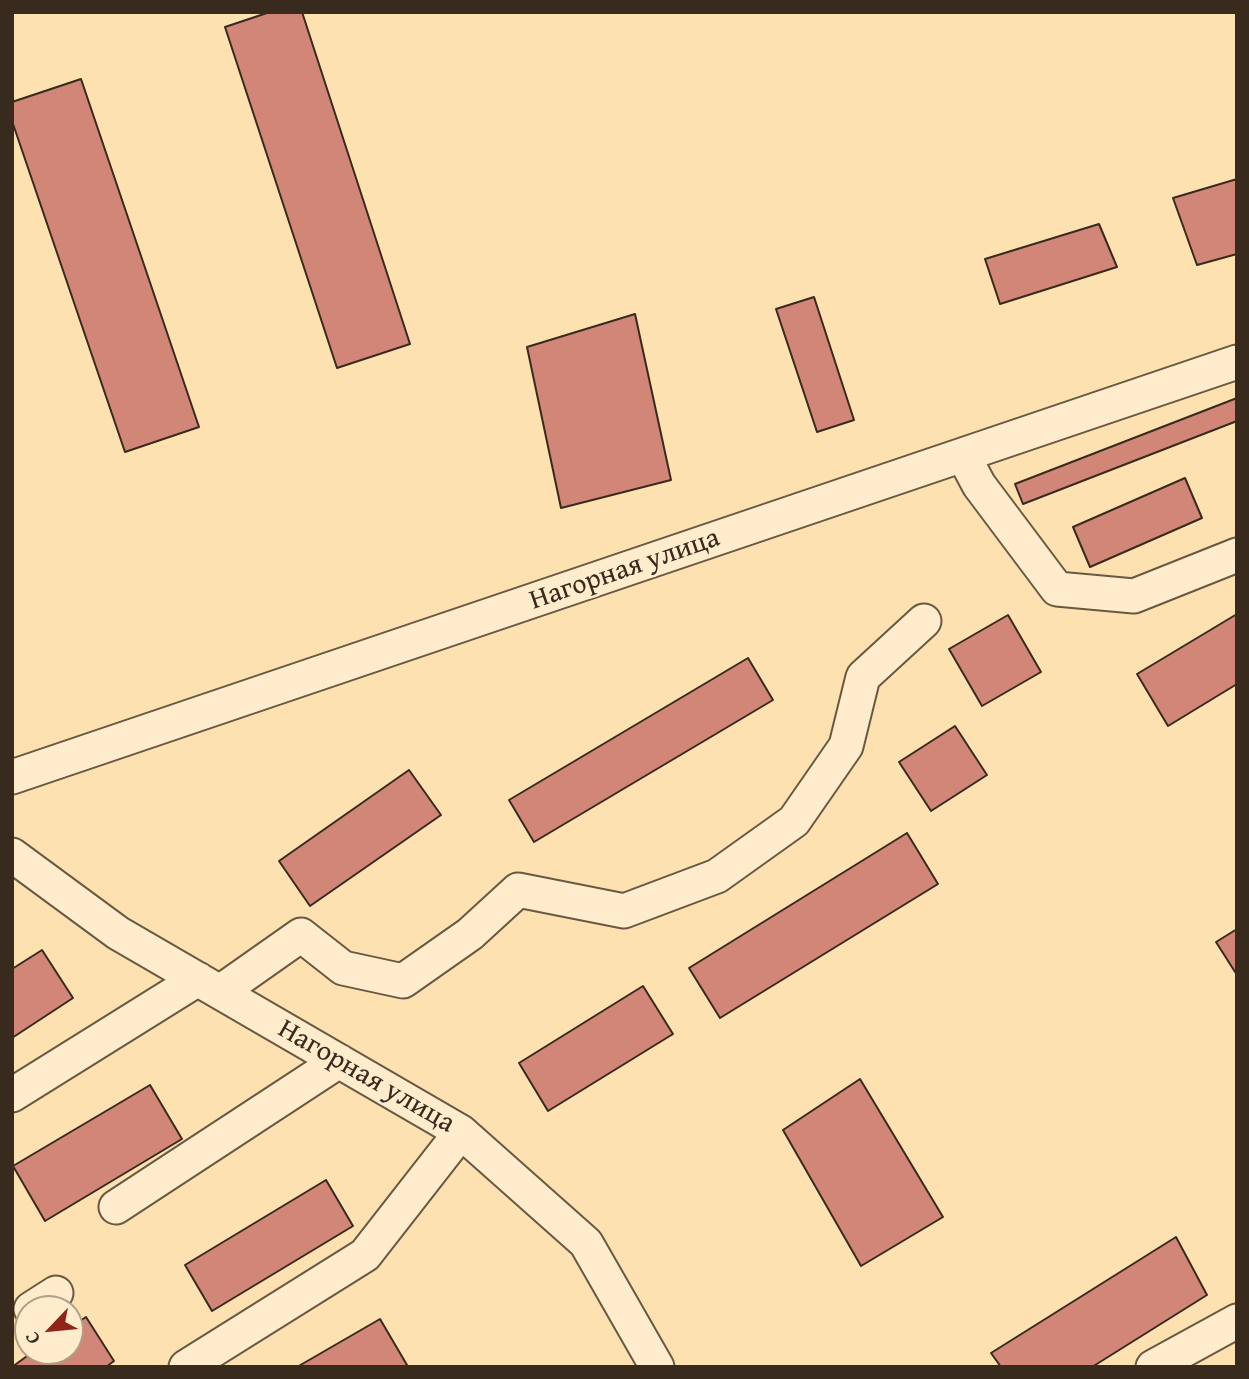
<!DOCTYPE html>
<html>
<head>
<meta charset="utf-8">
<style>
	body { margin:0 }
	#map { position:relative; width:1249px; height:1379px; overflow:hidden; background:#fde1b0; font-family:"Gentium Book Plus",serif }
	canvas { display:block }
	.frame { position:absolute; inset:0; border:14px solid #382b1e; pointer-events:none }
	.north { position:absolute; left:14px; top:1295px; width:70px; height:70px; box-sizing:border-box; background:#feeccc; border:2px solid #af9f86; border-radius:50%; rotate:244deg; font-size:19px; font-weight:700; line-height:28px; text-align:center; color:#382b1e }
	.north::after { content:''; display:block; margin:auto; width:24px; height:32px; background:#8f2418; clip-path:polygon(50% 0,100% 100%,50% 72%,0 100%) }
</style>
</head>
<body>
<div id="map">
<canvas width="1249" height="1379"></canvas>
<div class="frame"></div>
<div class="north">С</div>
</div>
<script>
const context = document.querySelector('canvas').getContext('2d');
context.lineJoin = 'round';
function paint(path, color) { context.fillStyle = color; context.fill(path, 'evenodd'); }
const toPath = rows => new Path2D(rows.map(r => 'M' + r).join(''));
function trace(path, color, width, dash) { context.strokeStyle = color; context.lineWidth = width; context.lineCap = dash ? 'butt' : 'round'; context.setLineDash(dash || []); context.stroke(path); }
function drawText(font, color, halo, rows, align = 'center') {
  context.font = font + ' "Gentium Book Plus",serif'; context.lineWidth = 5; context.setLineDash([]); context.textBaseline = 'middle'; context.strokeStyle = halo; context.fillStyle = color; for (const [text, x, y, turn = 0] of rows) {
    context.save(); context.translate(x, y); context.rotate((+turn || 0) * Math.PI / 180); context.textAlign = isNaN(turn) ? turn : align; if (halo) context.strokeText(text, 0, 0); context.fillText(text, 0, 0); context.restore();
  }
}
const building = toPath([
	[270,12,302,12,410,344,337,368,225,27,270,12],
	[81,79,199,427,125,452,12,121,12,102,81,79],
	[1237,179,1237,254,1197,265,1173,198,1237,179],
	[1099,224,1117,267,1000,304,985,259,1099,224],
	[814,297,854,420,817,432,776,309,814,297],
	[635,314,671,480,561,508,527,347,635,314],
	[1237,398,1237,421,1023,504,1015,484,1237,398],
	[1185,478,1202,518,1090,567,1073,527,1185,478],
	[1237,614,1237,684,1168,726,1137,674,1237,614],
	[1008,615,1041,672,982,706,949,649,1008,615],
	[748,658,773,700,534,842,509,800,748,658],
	[955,726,987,775,931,811,899,762,955,726],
	[409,770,441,815,310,906,279,861,409,770],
	[907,833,938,884,720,1018,689,968,907,833],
	[1237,929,1237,975,1216,942,1237,929],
	[42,950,73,998,12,1038,12,969,42,950],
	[643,986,673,1034,548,1111,519,1063,643,986],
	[860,1079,943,1217,861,1266,783,1130,860,1079],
	[150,1085,182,1139,45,1221,13,1166,150,1085],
	[326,1180,353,1226,212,1311,185,1265,326,1180],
	[1176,1237,1207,1295,1092,1367,1001,1367,991,1353,1176,1237],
	[86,1317,114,1361,106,1367,12,1367,34,1351,70,1351,70,1327,86,1317],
	[380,1319,407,1365,403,1367,297,1367,380,1319]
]);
paint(building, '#d28678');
trace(building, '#382b1e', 2);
const minor = toPath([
	[963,455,979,485,1057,589,1134,596,1237,555],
	[12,777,1237,362],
	[12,855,118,933,461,1132,586,1243,657,1367],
	[220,992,301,935,343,968,403,981,470,934,518,890,624,911,717,876,794,821,846,746,863,677,924,621],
	[12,1095,198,979],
	[116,1207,339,1061],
	[31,1309,56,1293],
	[186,1367,365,1255,461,1132],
	[1153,1367,1237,1321]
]);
trace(minor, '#695842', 37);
trace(minor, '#feeccc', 33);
drawText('28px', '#382b1e', '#feeccc', [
	["Нагорная улица",625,570,-19],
	["Нагорная улица",366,1077,30]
]);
</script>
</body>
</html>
